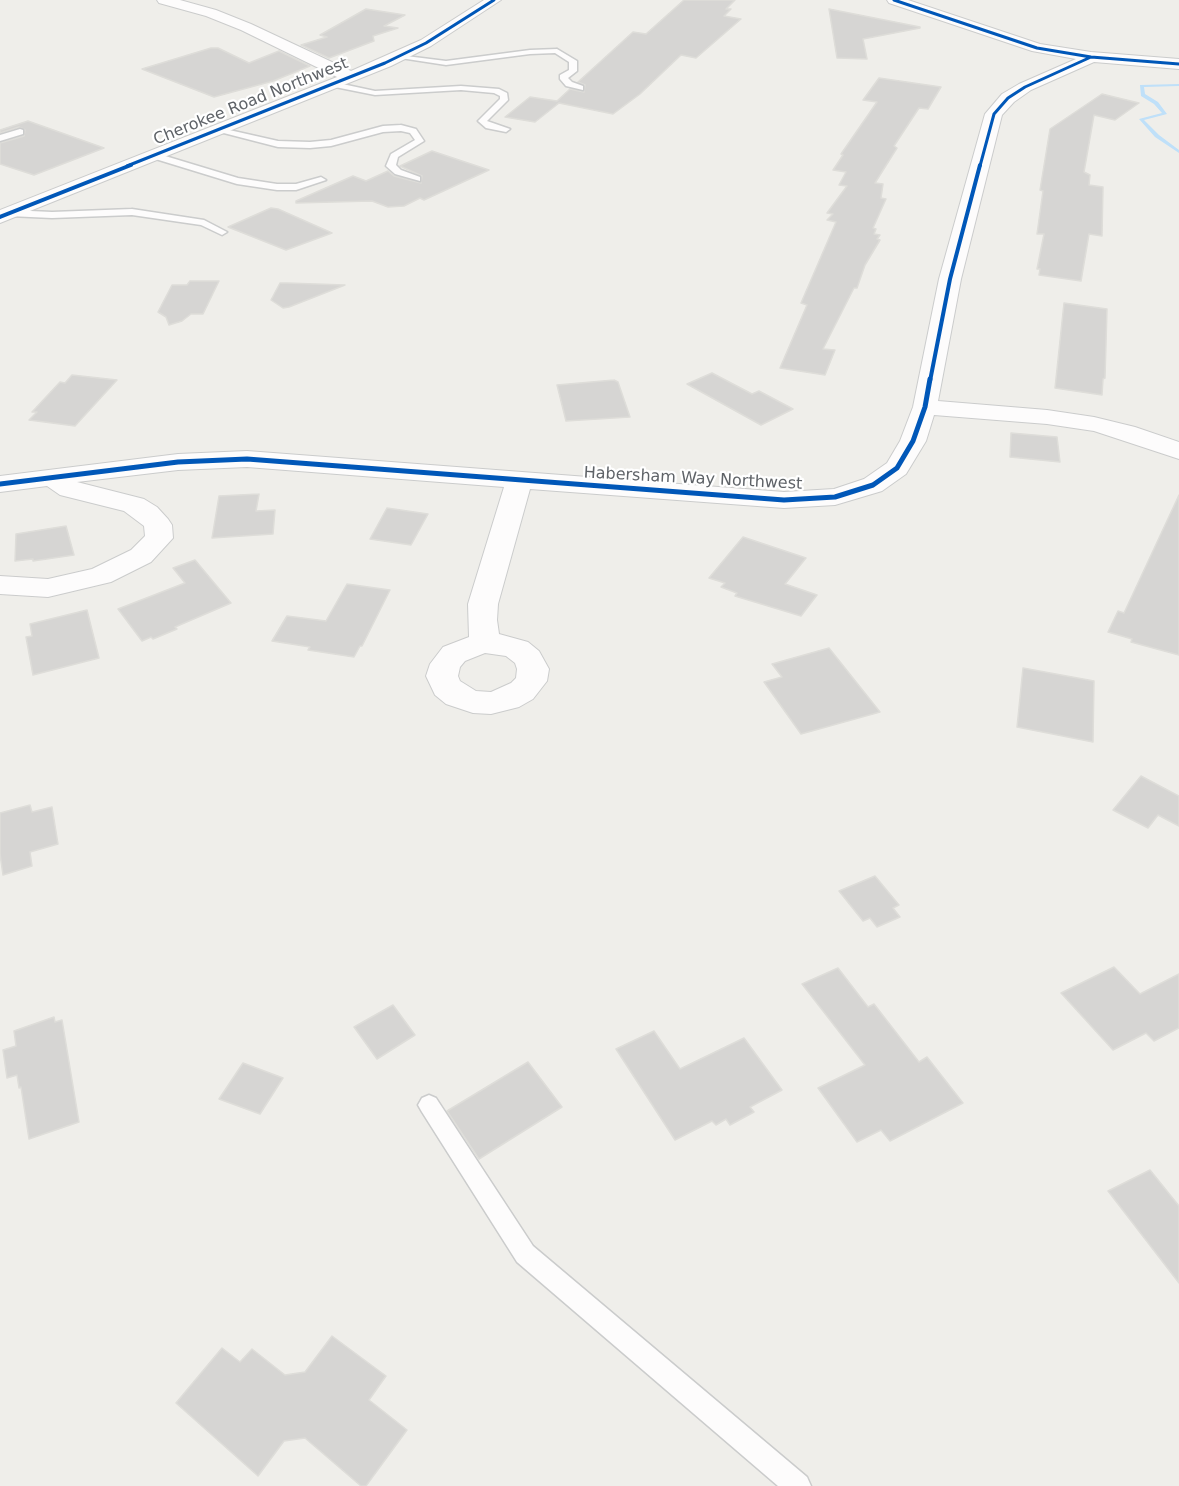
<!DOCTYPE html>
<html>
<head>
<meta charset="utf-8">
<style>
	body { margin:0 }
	canvas { display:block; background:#efeeea }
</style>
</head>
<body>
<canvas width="1179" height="1486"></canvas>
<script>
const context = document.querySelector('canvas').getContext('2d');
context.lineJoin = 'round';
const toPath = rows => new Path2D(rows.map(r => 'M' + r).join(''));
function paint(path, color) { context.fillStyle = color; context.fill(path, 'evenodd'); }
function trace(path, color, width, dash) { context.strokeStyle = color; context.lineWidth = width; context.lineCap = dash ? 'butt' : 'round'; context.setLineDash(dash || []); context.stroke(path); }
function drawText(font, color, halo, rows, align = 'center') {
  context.font = font + ' "DejaVu Sans",sans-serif'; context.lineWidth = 4.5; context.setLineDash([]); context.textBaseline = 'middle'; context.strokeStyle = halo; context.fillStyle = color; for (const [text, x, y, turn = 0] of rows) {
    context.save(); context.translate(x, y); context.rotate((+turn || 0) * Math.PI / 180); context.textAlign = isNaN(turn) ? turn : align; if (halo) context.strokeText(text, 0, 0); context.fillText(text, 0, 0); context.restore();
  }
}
paint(toPath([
	[1179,84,1179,86,1144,87,1145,94,1158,102,1167,114,1144,120,1159,135,1179,150,1179,153,1155,137,1139,119,1162,113,1154,104,1141,96,1140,85,1179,84]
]), '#bfe0f9');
const building = toPath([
	[684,0,735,0,726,9,731,9,724,16,741,19,696,58,681,55,640,94,613,114,559,103,535,122,505,117,530,97,557,101,570,89,584,92,585,85,578,82,633,32,646,34,684,0],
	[366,9,405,15,384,26,398,28,373,36,374,41,329,58,301,45,327,37,320,35,366,9],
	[829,9,920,27,920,28,863,39,867,59,837,58,829,9],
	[211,48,218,48,249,63,279,51,310,66,273,81,214,97,142,69,211,48],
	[879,78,941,87,928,109,919,108,894,146,897,148,875,183,883,184,881,198,886,199,873,228,876,229,874,234,880,235,877,239,880,240,865,265,857,288,854,288,823,349,835,350,825,375,780,368,807,305,801,303,836,222,827,220,833,214,827,213,847,186,839,185,846,172,833,170,843,155,841,154,877,102,863,100,879,78],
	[1102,94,1139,103,1115,120,1094,115,1084,172,1090,175,1089,185,1103,187,1102,236,1089,234,1081,281,1039,275,1040,269,1037,269,1044,234,1037,234,1043,191,1040,190,1050,129,1102,94],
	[28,121,104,148,34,175,0,164,0,143,24,136,25,130,19,127,0,133,0,130,28,121],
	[432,151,489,170,424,200,420,198,404,206,388,207,372,201,296,203,296,201,353,176,366,181,388,171,394,176,421,183,422,176,400,166,432,151],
	[271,208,278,209,332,233,286,250,228,227,271,208],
	[190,281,219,281,203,314,191,314,182,321,169,325,166,317,158,312,172,285,187,285,190,281],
	[280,283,287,283,345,285,289,307,283,308,271,300,280,283],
	[1064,303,1107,309,1105,378,1103,379,1102,395,1055,388,1064,303],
	[712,373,752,394,759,391,793,409,761,425,687,384,712,373],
	[72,375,117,380,75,426,29,420,37,412,32,412,60,382,65,383,72,375],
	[614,380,618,382,630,417,566,421,557,385,614,380],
	[1011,433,1057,437,1060,462,1010,457,1011,433],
	[259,494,256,511,275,510,273,534,212,538,219,496,259,494],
	[1179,495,1179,655,1131,642,1132,639,1108,632,1118,611,1124,613,1179,495],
	[387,508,428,514,411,545,370,539,387,508],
	[66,526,74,555,33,561,33,559,15,561,16,534,66,526],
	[743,537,806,558,785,584,817,595,801,616,735,596,737,593,721,587,725,583,709,578,743,537],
	[195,560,231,603,175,627,177,629,153,639,151,637,142,641,118,609,185,583,173,568,195,560],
	[347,584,390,590,362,646,360,646,354,657,308,650,310,647,272,641,287,616,326,621,347,584],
	[87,610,99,658,33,675,26,637,32,636,30,624,87,610],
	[829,648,880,712,801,734,764,682,782,677,772,664,829,648],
	[1023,668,1094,681,1093,742,1017,727,1023,668],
	[1141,776,1179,796,1179,826,1158,815,1148,828,1113,810,1141,776],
	[30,805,32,812,52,807,58,844,30,852,32,866,3,875,0,854,0,813,30,805],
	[875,876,899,905,893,908,900,917,877,927,870,918,863,921,839,891,875,876],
	[1114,967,1140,994,1179,974,1179,1028,1154,1041,1146,1033,1113,1050,1061,993,1114,967],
	[838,968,868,1007,874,1004,919,1062,927,1057,963,1103,890,1141,881,1130,857,1142,818,1088,865,1065,802,984,838,968],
	[393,1005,415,1035,377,1059,354,1027,393,1005],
	[54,1017,55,1022,62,1020,79,1122,29,1139,21,1087,19,1088,17,1075,7,1078,3,1050,16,1046,14,1031,54,1017],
	[654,1031,680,1069,744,1038,782,1090,750,1107,754,1112,730,1125,726,1119,716,1125,712,1121,675,1140,616,1049,654,1031],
	[528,1062,562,1107,479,1159,447,1111,528,1062],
	[243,1063,283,1078,260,1114,219,1099,243,1063],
	[1150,1170,1179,1206,1179,1283,1108,1191,1150,1170],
	[332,1336,386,1376,369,1400,407,1430,366,1486,361,1486,305,1438,284,1441,258,1476,176,1403,222,1348,240,1362,252,1349,285,1375,305,1372,332,1336]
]);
paint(building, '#d6d5d3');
trace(building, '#deddd9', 1.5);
const lane = toPath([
	[557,49,577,61,577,71,568,78,572,82,583,86,583,90,566,86,560,79,560,75,569,70,569,62,555,53,530,54,446,65,394,57,398,55,446,61,530,50,557,49],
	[333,82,375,91,461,86,499,89,507,93,508,100,487,121,510,129,506,132,486,128,478,121,500,99,500,96,494,93,461,90,375,95,330,86,329,84,333,82],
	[401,125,416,129,424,141,398,157,396,165,401,170,420,177,420,181,395,174,386,166,391,154,415,140,410,133,401,131,383,132,331,146,310,148,278,147,212,130,216,127,278,141,310,142,331,140,383,126,401,125],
	[20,129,23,130,23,134,0,141,0,135,20,129],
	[152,152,238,178,277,184,296,184,321,177,326,180,296,190,277,190,237,184,149,157,149,153,152,152],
	[132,209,204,220,227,232,222,235,201,225,132,215,52,218,9,216,4,213,9,210,52,212,132,209],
	[429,1095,436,1098,533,1246,807,1477,811,1486,778,1486,517,1262,422,1112,418,1105,422,1098,429,1095]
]);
const street = toPath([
	[157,0,180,0,216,10,251,24,351,71,421,40,484,0,501,0,431,46,391,66,0,223,0,210,337,77,241,30,206,16,159,3,157,0],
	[887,0,908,0,1040,44,1091,52,1179,59,1179,69,1094,62,1031,90,1014,102,1002,115,961,279,938,401,1047,410,1094,417,1135,427,1179,442,1179,459,1094,431,1047,424,934,415,926,441,906,474,882,491,835,505,784,508,530,489,498,604,497,620,499,634,528,642,539,651,549,669,547,681,533,699,519,707,491,714,473,713,446,704,435,695,426,676,430,664,443,647,469,637,468,604,504,487,247,467,178,470,77,482,144,499,157,507,168,519,172,525,173,538,151,562,111,582,48,597,0,594,0,576,48,579,92,569,131,550,145,536,144,526,124,511,60,495,47,486,0,492,0,476,178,454,247,451,784,492,834,489,864,479,887,463,900,441,913,407,939,279,985,114,1002,94,1019,84,1076,59,1032,51,889,3,887,0],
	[485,653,506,656,515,663,517,669,516,678,511,683,491,692,476,691,460,681,458,676,460,667,465,661,485,653]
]);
trace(lane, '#cbcccc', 3);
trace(street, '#cbcccc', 2);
paint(lane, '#fdfcfc');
paint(street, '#fdfcfc');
trace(toPath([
	[894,0,1037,48,1091,57,1179,64],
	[127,166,385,63,426,43,494,0],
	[980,166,994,114,1008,98,1025,87,1091,57]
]), '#0057b8', 3);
trace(toPath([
	[0,217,131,165],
	[930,381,950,279,980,165]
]), '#0057b8', 4);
trace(toPath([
	[0,484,178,462,247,459,784,500,835,497,873,485,897,468,913,441,925,407,930,379]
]), '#0057b8', 5);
drawText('16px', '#5f6368', '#fff', [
	["Cherokee Road Northwest",251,102,-22],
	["Habersham Way Northwest",693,479,3]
]);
</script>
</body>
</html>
